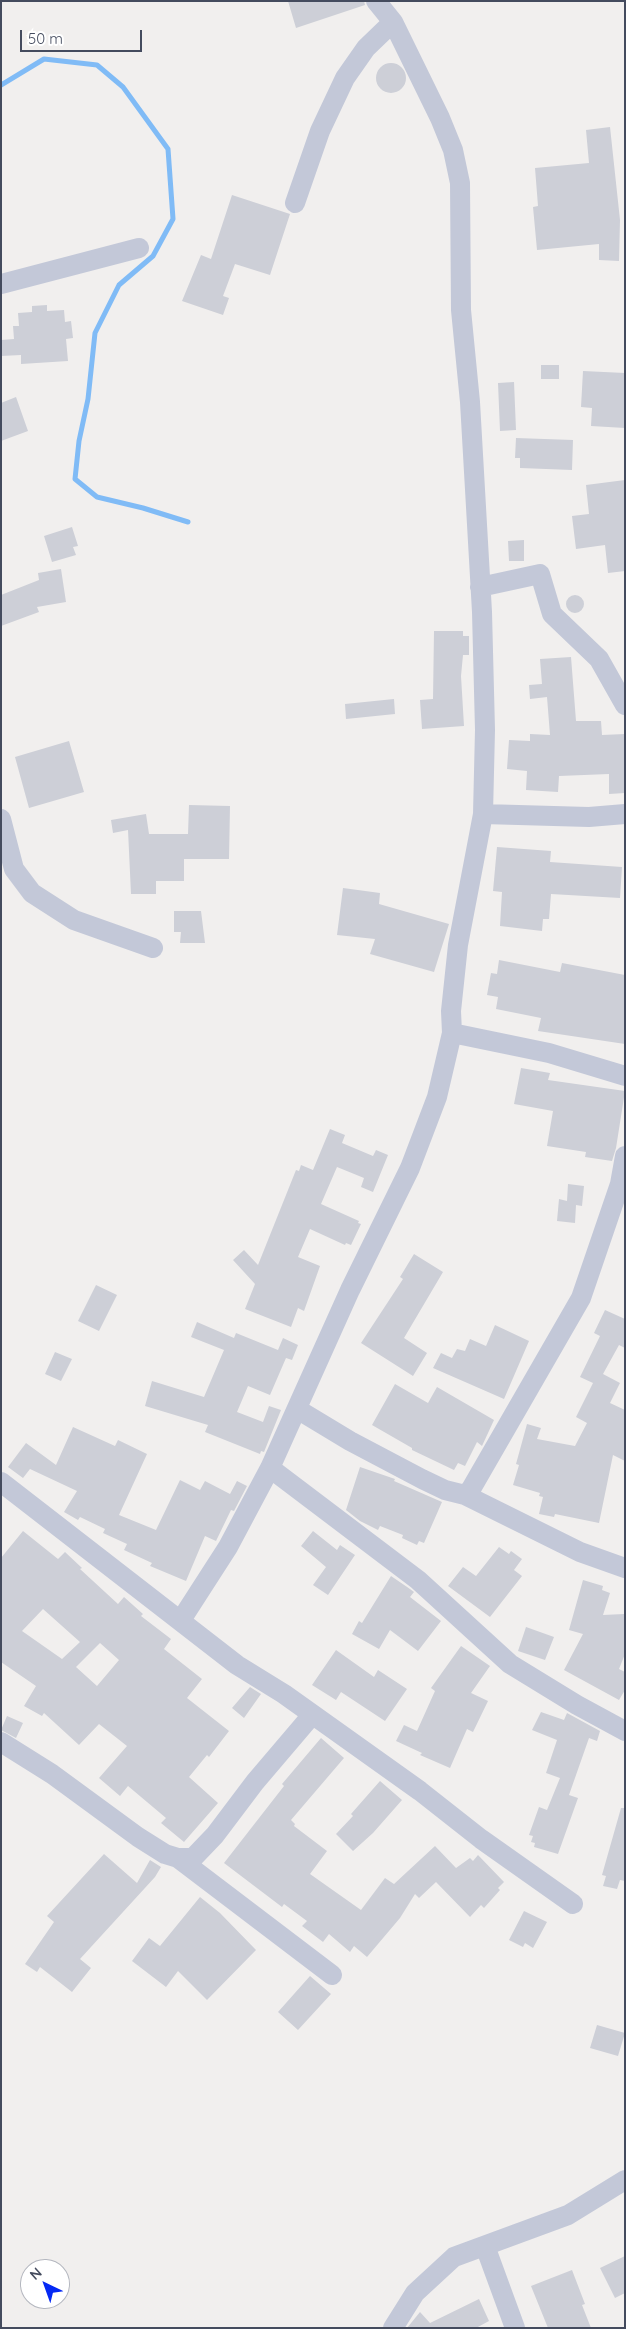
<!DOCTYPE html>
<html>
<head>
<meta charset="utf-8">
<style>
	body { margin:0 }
	#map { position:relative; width:626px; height:2329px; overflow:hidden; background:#f1efee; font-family:Quicksand,sans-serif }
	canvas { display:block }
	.frame { position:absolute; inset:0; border:2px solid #444b5e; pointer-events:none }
	.north { position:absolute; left:20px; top:2259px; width:50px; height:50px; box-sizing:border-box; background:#fff; border:1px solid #b4b7bf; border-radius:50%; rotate:318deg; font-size:14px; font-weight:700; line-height:20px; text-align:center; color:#444b5e }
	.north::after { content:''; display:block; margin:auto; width:18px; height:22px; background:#0529f4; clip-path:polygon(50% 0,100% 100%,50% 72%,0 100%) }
	.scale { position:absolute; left:20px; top:30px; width:122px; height:22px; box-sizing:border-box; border:2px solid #444b5e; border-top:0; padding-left:6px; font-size:15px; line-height:18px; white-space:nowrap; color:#444b5e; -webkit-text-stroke:4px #fff; paint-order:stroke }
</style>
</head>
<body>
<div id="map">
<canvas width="626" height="2329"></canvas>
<div class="frame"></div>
<div class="north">N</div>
<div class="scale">50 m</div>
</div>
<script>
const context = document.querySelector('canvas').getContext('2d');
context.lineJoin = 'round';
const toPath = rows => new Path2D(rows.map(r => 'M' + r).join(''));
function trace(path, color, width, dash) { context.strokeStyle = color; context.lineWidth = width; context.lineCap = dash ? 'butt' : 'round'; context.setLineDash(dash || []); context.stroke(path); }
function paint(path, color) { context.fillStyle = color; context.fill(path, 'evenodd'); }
trace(toPath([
	[1,85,44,59,97,65,123,87,168,149,173,219,153,256,119,285,95,333,88,399,79,441,75,479,97,497,143,508,188,522]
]), '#80bbf6', 5);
paint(toPath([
	[288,1,364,1,365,5,296,28],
	'376 78a15 15 0 1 1 30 0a15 15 0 1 1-30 0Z',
	[610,127,620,220,619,261,599,260,599,244,537,250,533,207,538,206,535,168,589,163,586,130],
	[232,195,290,214,270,275,235,264,223,296,229,298,223,315,182,301,201,255,211,259],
	[47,305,47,311,64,310,65,322,71,321,73,338,66,339,68,361,21,364,21,355,1,356,1,340,14,339,13,326,19,326,18,313,32,312,32,306],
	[541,365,559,365,559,379,541,379],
	[583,371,625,373,625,428,591,426,592,408,581,407],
	[514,382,516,430,500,431,498,383],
	[16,397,28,431,1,441,1,403],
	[516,438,573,440,572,470,520,468,520,458,515,458],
	[625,480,625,571,608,573,605,545,576,549,572,516,589,514,586,485],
	[72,527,78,546,73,547,76,555,52,562,44,536],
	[524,540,524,561,509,561,508,541],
	[61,569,66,602,37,607,39,612,1,626,1,595,39,580,38,573],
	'566 604a9 9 0 1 1 18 0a9 9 0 1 1-18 0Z',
	[434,631,463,631,463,636,469,636,469,655,463,655,461,676,464,726,422,729,420,700,433,699],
	[571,657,576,721,601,721,602,735,625,734,625,793,609,794,609,774,559,776,558,792,526,790,527,771,507,769,509,740,530,741,530,734,550,735,547,697,530,699,529,685,542,684,540,659],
	[394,699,395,714,346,719,345,704],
	[69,741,84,792,29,808,15,757],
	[189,805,230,806,229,859,184,859,184,881,156,881,156,894,131,894,128,830,113,833,111,820,146,814,149,834,188,834],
	[497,847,551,851,550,862,622,867,620,898,551,894,549,919,543,919,542,931,500,926,502,892,493,891],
	[343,888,380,893,379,904,449,924,434,972,370,954,375,939,337,935],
	[174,911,201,911,205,943,180,943,181,932,174,932],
	[499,960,560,972,562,963,625,975,625,1044,538,1031,541,1018,496,1009,498,997,487,995,491,973,497,974],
	[521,1068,550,1073,548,1080,625,1091,616,1148,612,1161,585,1157,586,1152,547,1146,553,1111,514,1104],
	[330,1129,345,1135,342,1143,373,1156,376,1150,388,1155,373,1192,361,1187,364,1178,337,1167,321,1204,359,1221,358,1223,361,1224,351,1245,346,1243,345,1245,310,1229,298,1257,320,1266,304,1311,298,1308,291,1327,245,1309,255,1284,233,1260,244,1250,258,1265,296,1170,299,1171,301,1165,313,1170],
	[568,1184,584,1186,582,1206,576,1205,575,1223,557,1221,559,1199,567,1201],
	[414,1254,443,1272,404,1338,427,1353,413,1376,361,1343,403,1279,400,1277],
	[96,1285,117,1295,99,1331,78,1321],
	[605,1310,625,1319,625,1348,619,1345,603,1374,620,1383,610,1403,625,1410,625,1461,613,1455,599,1523,555,1514,554,1517,539,1514,543,1497,539,1496,540,1493,513,1485,519,1465,516,1464,527,1424,541,1428,537,1439,575,1446,587,1423,576,1417,593,1383,580,1377,600,1336,594,1333],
	[197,1322,234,1338,236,1333,278,1350,283,1338,298,1345,292,1360,286,1358,270,1395,248,1386,237,1412,263,1422,269,1406,281,1410,264,1452,261,1451,260,1454,205,1432,208,1425,145,1406,152,1381,204,1397,224,1350,191,1337],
	[495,1325,529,1341,504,1399,433,1368,441,1353,452,1358,457,1349,465,1351,470,1339,486,1346],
	[55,1352,72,1359,61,1381,45,1374],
	[395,1384,428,1403,437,1387,494,1420,482,1446,477,1442,465,1466,458,1463,454,1470,412,1450,412,1448,372,1425],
	[73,1427,115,1446,118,1440,147,1454,119,1515,156,1530,180,1480,200,1490,205,1481,230,1494,237,1481,247,1486,234,1511,231,1510,216,1541,205,1536,186,1581,150,1566,152,1563,124,1550,127,1544,103,1533,105,1529,80,1517,78,1520,64,1512,77,1491,30,1469,23,1478,8,1467,26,1443,56,1465],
	[360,1467,395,1479,394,1481,442,1502,424,1543,419,1541,417,1545,402,1538,403,1535,380,1526,378,1530,360,1521,346,1510],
	[23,1531,58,1559,65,1552,82,1568,80,1569,118,1604,124,1597,143,1614,141,1616,171,1639,164,1649,202,1679,187,1698,229,1731,209,1757,207,1755,189,1777,218,1803,184,1842,161,1823,166,1818,128,1786,120,1796,99,1778,127,1746,99,1724,79,1745,44,1713,42,1716,24,1706,36,1686,1,1662,1,1558],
	[43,1609,80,1642,62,1659,22,1631],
	[100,1643,119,1660,97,1686,76,1667],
	[313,1531,337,1550,340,1545,355,1555,328,1595,313,1585,326,1567,301,1546],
	[499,1547,509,1554,511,1551,522,1559,514,1570,522,1576,490,1617,448,1586,463,1567,476,1576],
	[391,1576,410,1589,414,1592,410,1597,441,1621,418,1651,390,1630,379,1649,352,1634,359,1621,362,1623],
	[583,1580,603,1586,602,1590,610,1593,603,1615,624,1614,625,1654,619,1669,625,1672,625,1690,619,1700,564,1670,583,1634,569,1630],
	[526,1627,554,1637,545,1660,518,1651],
	[461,1646,490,1666,471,1693,488,1701,473,1732,467,1729,450,1768,420,1755,422,1753,396,1741,404,1725,417,1731,435,1691,431,1688],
	[336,1650,374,1677,378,1670,407,1689,385,1721,341,1692,336,1700,312,1685],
	[250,1687,261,1694,244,1718,232,1708],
	[541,1712,564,1720,567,1713,600,1731,597,1741,589,1738,569,1795,578,1798,558,1854,534,1847,535,1843,531,1842,533,1836,529,1835,539,1807,547,1810,560,1778,546,1773,557,1740,532,1730],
	[7,1716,23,1723,16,1738,1,1730],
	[321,1738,344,1758,291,1820,295,1824,294,1826,327,1851,310,1874,361,1910,385,1878,394,1884,435,1846,456,1868,470,1858,473,1861,478,1855,504,1882,498,1888,500,1890,484,1908,481,1905,470,1917,436,1882,419,1898,415,1894,400,1918,367,1957,354,1946,350,1952,329,1934,323,1942,302,1926,307,1921,284,1904,282,1907,224,1863,284,1786,282,1784],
	[380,1781,402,1800,373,1833,353,1851,336,1834,353,1816,351,1814],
	[621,1808,625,1808,625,1881,620,1880,617,1889,603,1886,606,1876,602,1875],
	[104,1854,137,1883,150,1860,161,1867,155,1877,80,1959,91,1968,72,1992,40,1967,37,1972,25,1964,54,1922,47,1916],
	[200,1897,220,1913,256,1950,207,2000,178,1971,166,1987,132,1961,149,1938,160,1946],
	[524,1911,547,1922,533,1948,525,1943,523,1947,509,1940],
	[310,1976,331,1994,298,2030,278,2012],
	[597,2025,625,2033,618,2056,590,2048],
	[625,2256,625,2293,615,2298,600,2268],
	[572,2270,585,2304,582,2305,591,2328,548,2328,531,2286],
	[479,2299,489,2321,476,2328,407,2328,420,2312,430,2323]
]), '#cdcfd7');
trace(toPath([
	[295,203,320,131,345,78,366,48,393,22],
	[1,284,139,248],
	[480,587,540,574,552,614,599,659,625,705],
	[483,814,589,817,625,814],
	[1,819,14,869,32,893,74,920,153,948],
	[452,1033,549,1053,625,1076],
	[297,1409,350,1441,422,1479,445,1490,465,1495,580,1552,625,1568],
	[270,1468,418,1580,510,1664,577,1705,625,1731],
	[1,1482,237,1665,284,1694,420,1791,481,1839,573,1904],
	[465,1495,471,1489,581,1298,620,1184,625,1156],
	[181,1620,228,1547,270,1468,350,1290,410,1168,437,1097,452,1033,451,1011,458,945,483,814,485,730,482,612,470,402,461,310,460,183,453,150,440,118,393,22,376,1],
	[1,1742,52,1774,138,1837,165,1854,178,1858,332,1975],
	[178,1858,193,1858,215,1835,255,1782,312,1715],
	[485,2246,515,2328],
	[393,2328,415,2293,454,2257,568,2215,625,2180]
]), '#c3c8d8', 20);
</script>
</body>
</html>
